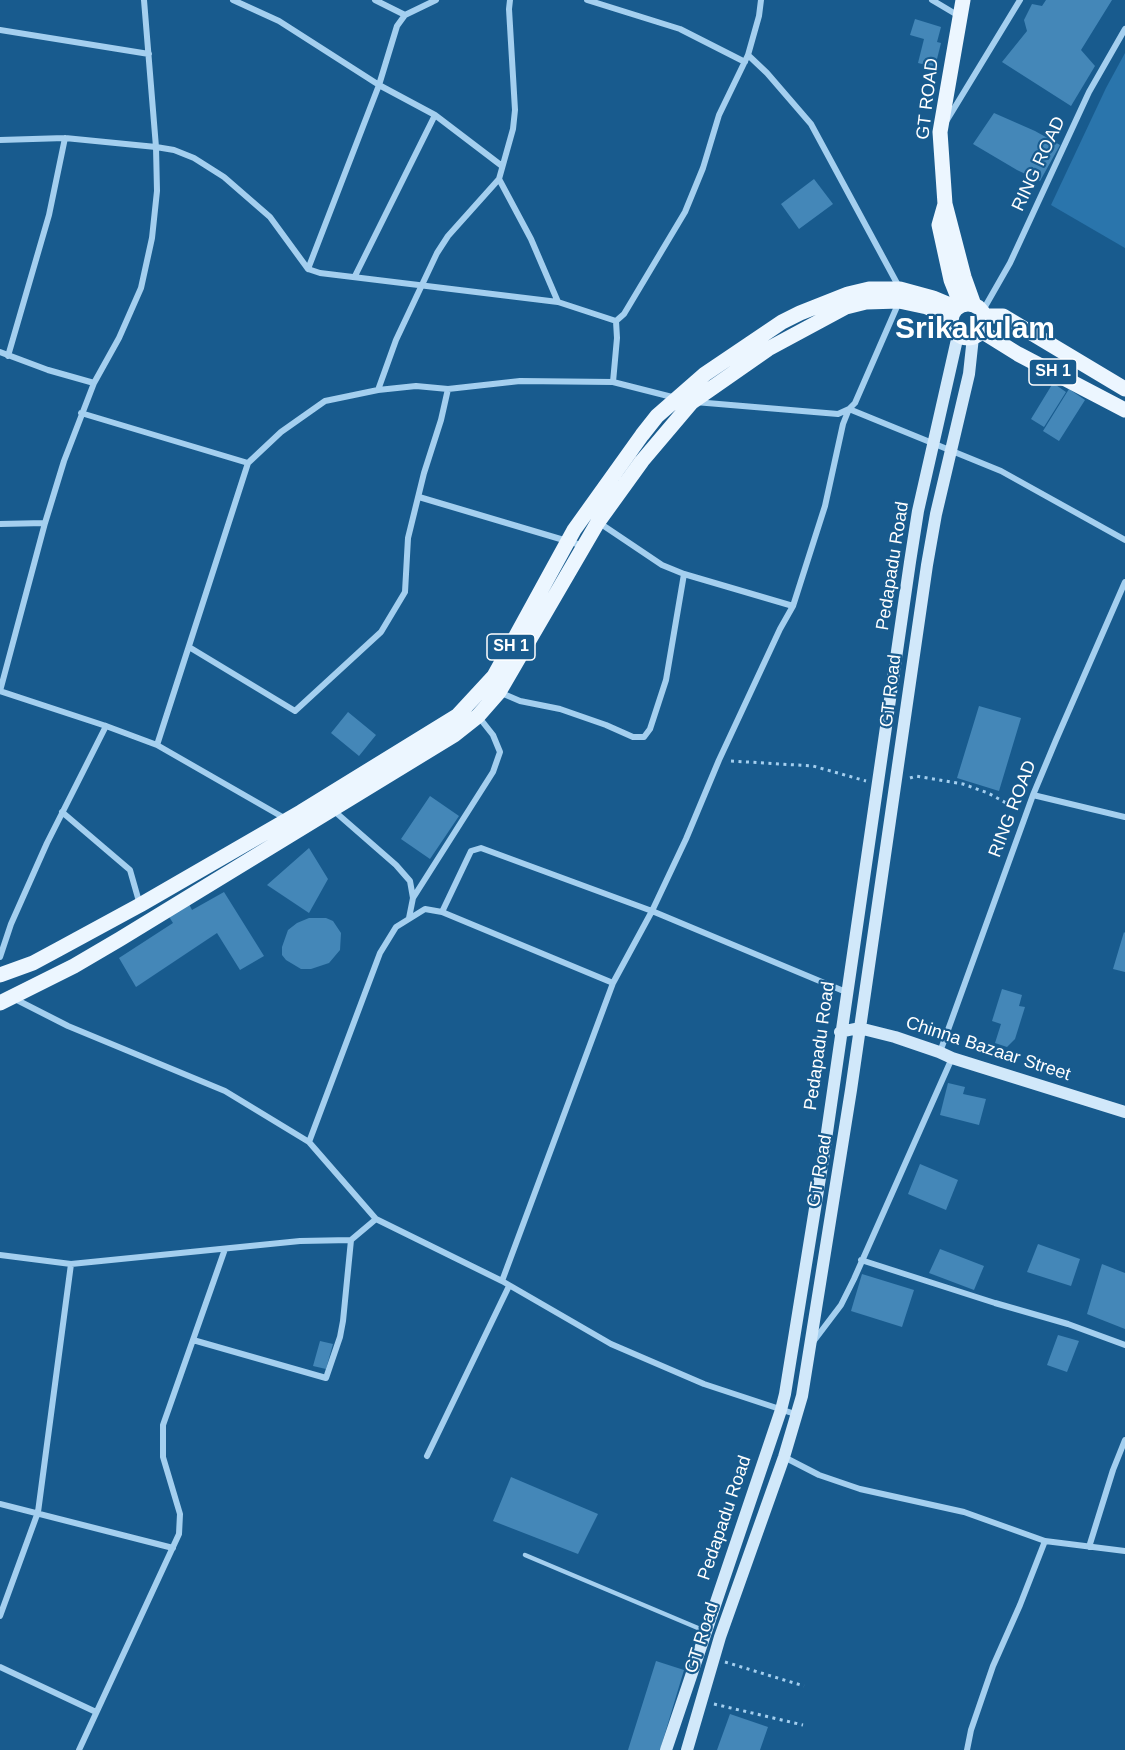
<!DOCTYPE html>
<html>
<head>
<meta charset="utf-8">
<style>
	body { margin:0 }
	canvas { display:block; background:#185b8e }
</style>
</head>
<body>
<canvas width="1125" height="1750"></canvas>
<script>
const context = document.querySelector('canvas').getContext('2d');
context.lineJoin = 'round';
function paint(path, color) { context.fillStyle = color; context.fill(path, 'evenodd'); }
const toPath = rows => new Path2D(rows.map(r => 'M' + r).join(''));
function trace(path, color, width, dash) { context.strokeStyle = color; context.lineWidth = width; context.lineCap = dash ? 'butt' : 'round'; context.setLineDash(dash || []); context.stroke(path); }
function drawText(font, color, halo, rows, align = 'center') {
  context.font = font + ' Arial,sans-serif'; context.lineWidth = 4.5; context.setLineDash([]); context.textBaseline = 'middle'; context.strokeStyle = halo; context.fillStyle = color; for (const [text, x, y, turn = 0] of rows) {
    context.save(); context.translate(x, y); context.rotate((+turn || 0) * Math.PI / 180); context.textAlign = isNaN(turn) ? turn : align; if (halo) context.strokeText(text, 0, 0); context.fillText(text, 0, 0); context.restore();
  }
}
paint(toPath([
	[1125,53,1125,248,1051,205,1106,88]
]), '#2a75ac');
paint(toPath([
	[1046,0,1112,0,1081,50,1095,66,1071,106,1002,62,1027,31,1024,20,1032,4,1042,6],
	[915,19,941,27,937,42,941,43,935,67,918,63,924,39,910,35],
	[994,113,1035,131,1060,145,1040,181,1017,170,973,144],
	[814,179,833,204,799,229,781,204],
	[1053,383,1066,392,1044,427,1031,419],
	[1069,389,1085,400,1059,441,1043,431],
	[979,706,1021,718,999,791,957,778],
	[348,712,376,735,359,756,331,733],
	[430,796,459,816,430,859,401,839],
	[309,848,328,879,309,913,267,885],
	[224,892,264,956,240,970,217,933,136,987,119,958,173,923,168,915,188,902,192,910],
	[309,918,326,918,333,921,341,933,340,950,329,963,311,969,301,969,286,960,282,955,282,947,288,930,297,923],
	[1124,932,1125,933,1125,972,1113,969],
	[1002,989,1022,995,1019,1006,1025,1007,1015,1039,1007,1047,995,1043,1001,1024,992,1021],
	[948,1083,965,1087,963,1094,986,1099,979,1125,940,1115],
	[920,1164,958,1180,946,1210,908,1194],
	[1038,1244,1080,1259,1071,1286,1027,1272],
	[940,1249,984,1266,974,1290,929,1273],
	[1102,1264,1125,1273,1125,1329,1087,1314],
	[862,1274,914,1290,902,1327,851,1311],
	[1058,1335,1079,1341,1067,1372,1047,1365],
	[320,1341,333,1344,326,1369,313,1366],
	[511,1477,598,1514,578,1554,493,1521],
	[656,1661,684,1670,660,1750,628,1750],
	[730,1714,768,1727,760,1750,717,1750]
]), '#4487b8');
trace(toPath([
	[731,761,813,766,866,781],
	[910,778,916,776,963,784,988,793,1017,809],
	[725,1662,804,1686],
	[714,1704,803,1725]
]), '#a4cfef', 3, [3, 4.5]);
trace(toPath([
	[525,1555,705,1631]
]), '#a4cfef', 4.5);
trace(toPath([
	[233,0,279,21,379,85,435,115,502,166],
	[375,0,405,15],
	[436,0,405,15,397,26,379,85,308,269,320,273,558,302,616,321],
	[510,0,509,9,515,110,513,129,499,179,531,239,558,302],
	[587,0,680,29,745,62],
	[932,0,959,16],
	[0,30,149,54],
	[748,55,767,73,811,124,899,287],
	[947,120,1020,0],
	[0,140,65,138,156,147,174,150,194,158,224,177,270,217,308,269],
	[355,276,435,115],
	[982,312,1010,263,1089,92,1125,29],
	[0,352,48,370,94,383],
	[8,356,49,215,65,138],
	[613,382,617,338,616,321,624,314,685,212,703,168,719,115,748,55,759,16,761,0],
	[378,390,396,340,437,253,448,236,499,179],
	[695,402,838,414,849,409,1001,471,1125,540],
	[81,413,248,463],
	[419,497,584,546],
	[598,522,662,565,684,574,793,606],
	[0,524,45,523],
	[189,647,295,711,381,632,405,592,408,538,424,473,441,420,448,389],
	[0,691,45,523,64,461,94,383,119,338,141,288,152,238,157,191,156,147,144,0],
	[0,691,106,726,157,745,286,819],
	[499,692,520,701,560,709,606,725,633,737,644,737,650,729,666,680,684,574],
	[157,745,248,463,281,432,325,401,378,390,416,386,448,389,520,381,613,382,676,398],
	[1033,795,1125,817],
	[333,810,396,865,410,881,413,898,409,918],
	[62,812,130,870,140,905],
	[413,898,493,772,500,752,493,735,478,716],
	[442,912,471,851,481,848,652,911,846,992],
	[0,957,11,924,47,843,106,726],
	[13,998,68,1026,225,1091,309,1142,376,1219,502,1281,611,1344,704,1384,798,1415],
	[940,1052,1033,795,1056,740,1125,582],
	[309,1142,380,953,396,927,425,909,442,912,613,983,652,911,686,839,719,760,780,629,793,606,825,506,843,424,849,409,855,403,899,302],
	[0,1255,71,1264,300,1241,351,1240,376,1219],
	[861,1260,995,1303,1068,1324,1125,1345],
	[502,1281,613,983],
	[193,1340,326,1378,340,1337,343,1321,351,1240],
	[813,1342,841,1305,854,1279,952,1058],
	[427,1456,509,1286],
	[784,1457,819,1475,860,1489,964,1512,1045,1541,1125,1551],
	[0,1504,173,1548],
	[1089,1547,1113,1470,1125,1440],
	[0,1616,38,1512,71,1264],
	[0,1667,96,1712],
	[79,1750,179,1534,180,1514,163,1457,163,1425,225,1249],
	[967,1750,971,1730,993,1666,1020,1605,1045,1541]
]), '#a4cfef', 6);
trace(toPath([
	[840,1032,859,1028,895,1037,939,1052,952,1058,1125,1112],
	[666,1750,781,1410,785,1394,824,1153,910,562,918,511,958,335],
	[687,1750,720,1637,784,1457,802,1396,851,1090,927,565,936,514,969,374,973,337]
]), '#d1e8fa', 12);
trace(toPath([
	[963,0,940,132,945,204,964,277,974,305],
	[945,204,939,225,951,280,961,305],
	'951 321a17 17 0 1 1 34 0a17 17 0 1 1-34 0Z',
	[985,316,1003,316,1125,389],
	[981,331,1018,354,1125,410],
	[0,975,33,963,59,949,140,905,301,812,457,716,494,676,574,530,642,435,657,416,705,374,782,322,800,313,848,294,869,289,900,289,933,298,957,308],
	[0,1003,74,966,120,939,454,735,478,716,499,692,598,522,642,461,692,402,768,349,846,307,866,302,899,301,927,307,951,317]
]), '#ecf6ff', 15);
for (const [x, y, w] of [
	[1053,372,48],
	[511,647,48]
]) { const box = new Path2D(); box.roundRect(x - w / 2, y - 13, w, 26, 4.5); context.fillStyle = '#185b8e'; context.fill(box); trace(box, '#fff', 1.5); }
drawText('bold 16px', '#fff', null, [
	["SH 1",1053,372],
	["SH 1",511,647]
]);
drawText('18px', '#fff', '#185b8e', [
	["GT ROAD",928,99,-83],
	["RING ROAD",1039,164,-65],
	["Pedapadu Road",893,566,-81],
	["GT Road",891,691,-83],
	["RING ROAD",1013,809,-69],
	["Pedapadu Road",820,1046,-82],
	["Chinna Bazaar Street",988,1049,18],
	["GT Road",820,1171,-80],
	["Pedapadu Road",725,1518,-71],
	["GT Road",702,1638,-72]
]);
drawText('bold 30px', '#fff', '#185b8e', [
	["Srikakulam",975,330]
]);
</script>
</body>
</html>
